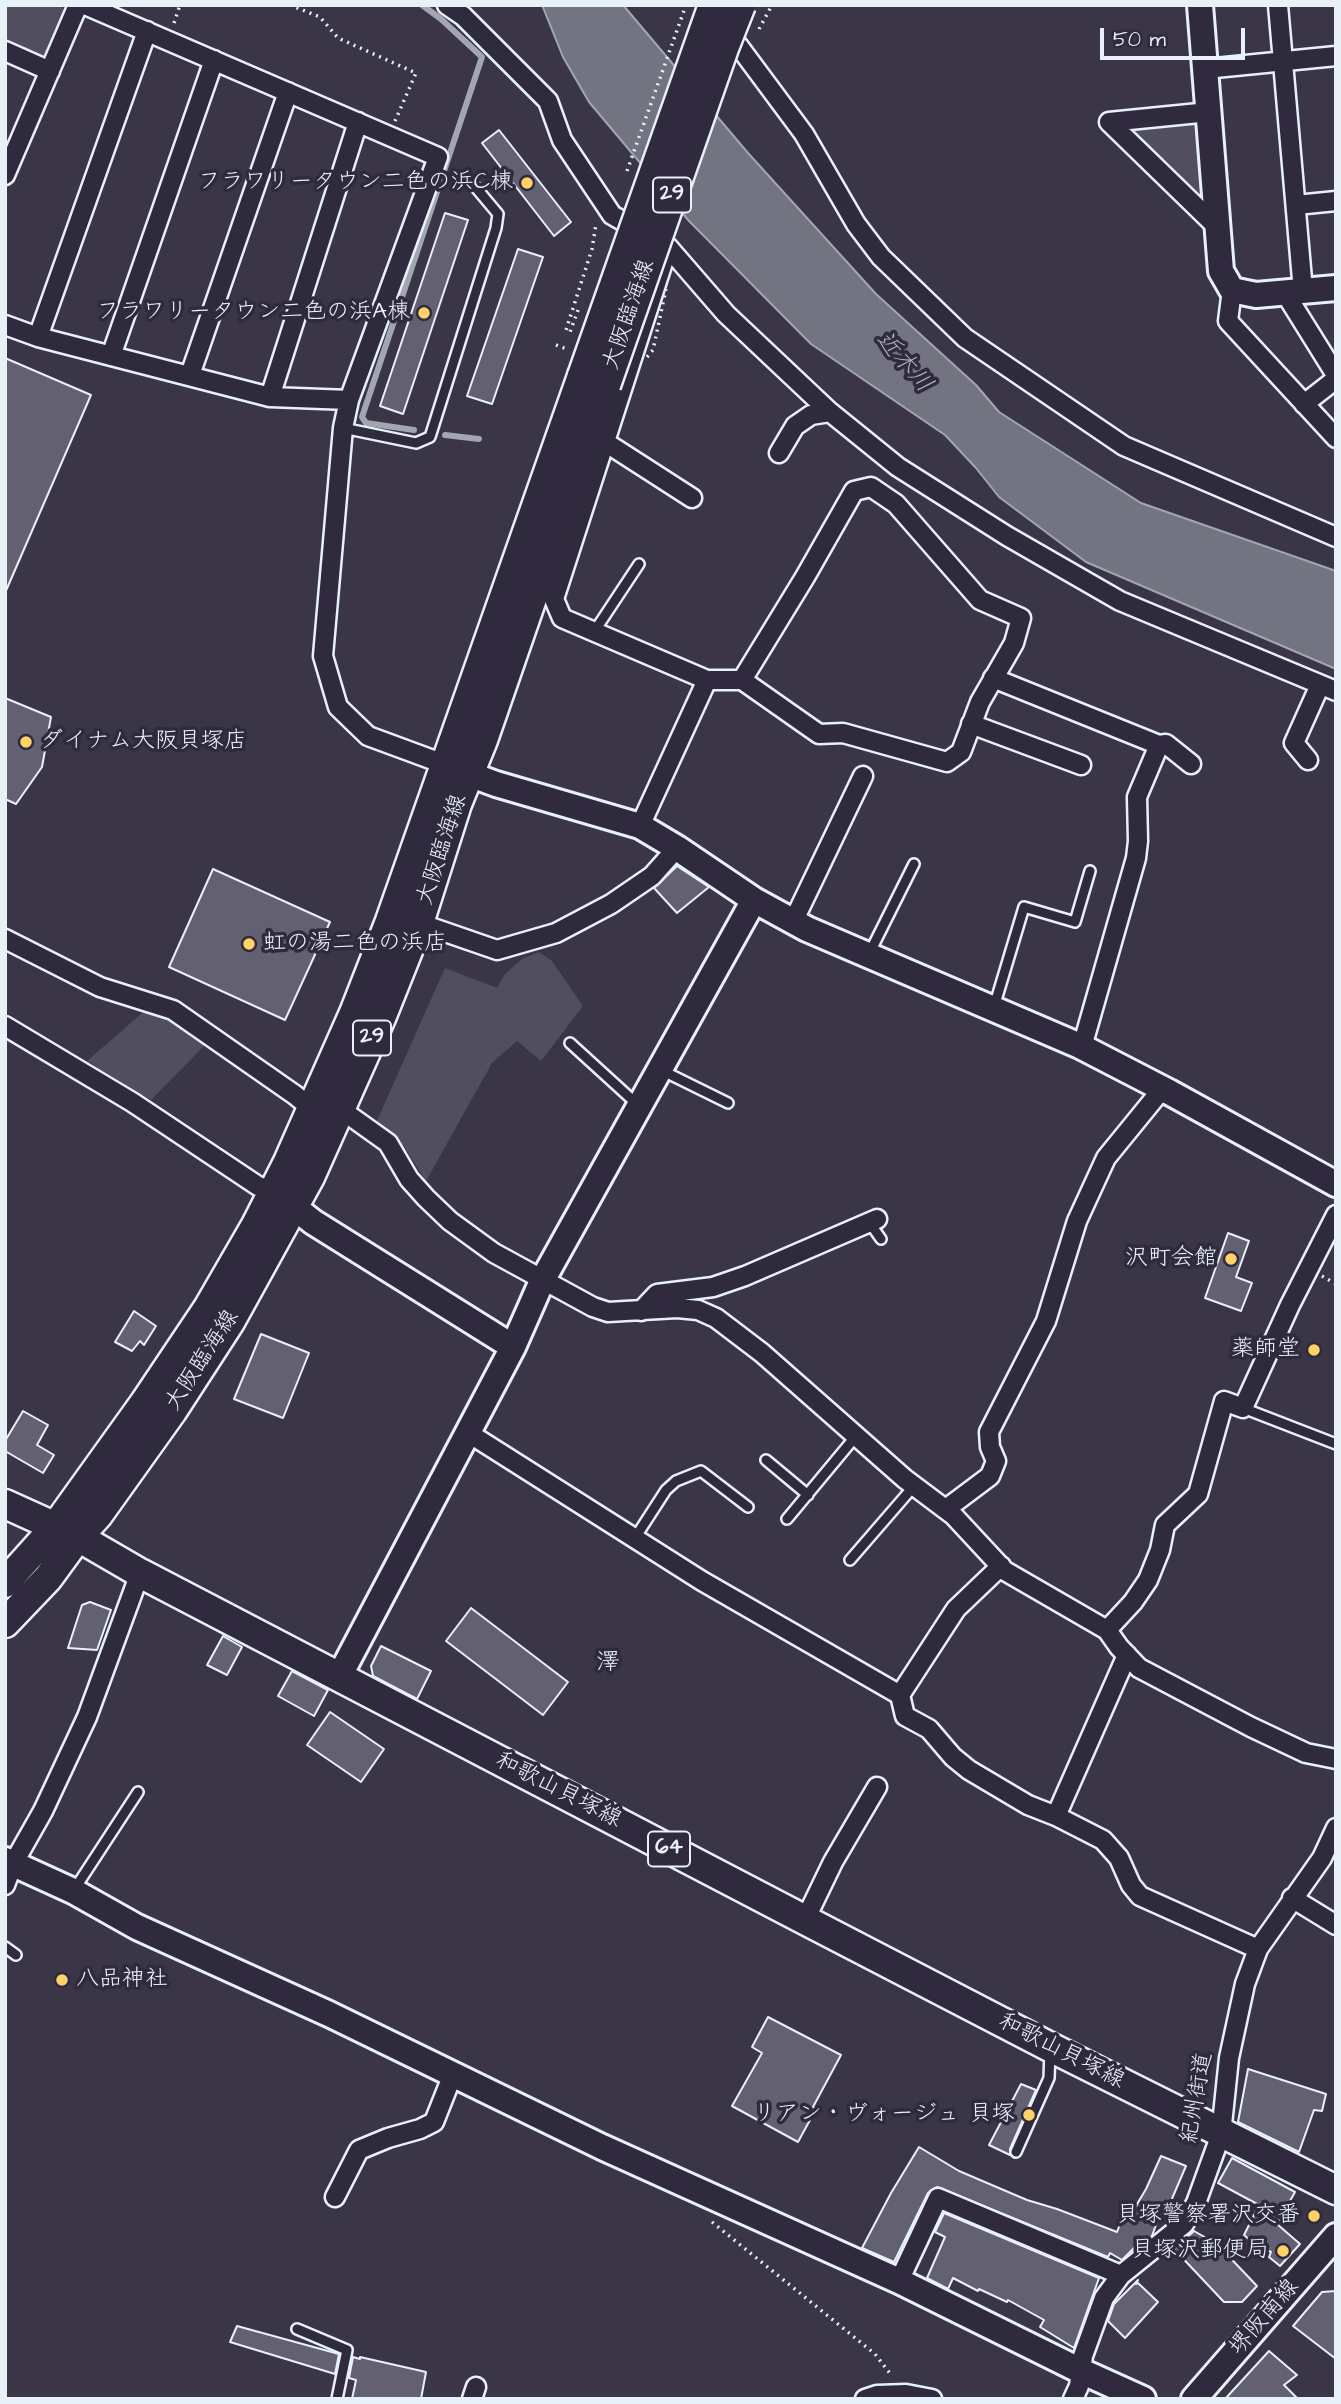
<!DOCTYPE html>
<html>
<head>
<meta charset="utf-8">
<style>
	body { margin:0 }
	#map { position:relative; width:1341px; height:2404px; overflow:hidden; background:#3a3648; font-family:"Architects Daughter",sans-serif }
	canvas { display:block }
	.frame { position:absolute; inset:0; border:7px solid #e8f1f8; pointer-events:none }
	.scale { position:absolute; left:1100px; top:28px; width:145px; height:32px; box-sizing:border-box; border:4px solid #e8f1f8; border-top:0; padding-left:9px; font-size:21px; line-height:24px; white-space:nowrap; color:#e8f1f8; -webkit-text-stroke:5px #2f2a3d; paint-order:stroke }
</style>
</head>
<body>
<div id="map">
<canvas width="1341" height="2404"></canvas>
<div class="frame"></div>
<div class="scale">50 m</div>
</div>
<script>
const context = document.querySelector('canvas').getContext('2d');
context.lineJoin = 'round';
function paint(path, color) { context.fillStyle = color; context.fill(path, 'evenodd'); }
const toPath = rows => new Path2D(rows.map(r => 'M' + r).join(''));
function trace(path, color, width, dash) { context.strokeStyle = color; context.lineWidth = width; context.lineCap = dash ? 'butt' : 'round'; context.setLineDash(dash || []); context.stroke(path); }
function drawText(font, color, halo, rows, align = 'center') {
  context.font = font + ' "Architects Daughter","Klee One",sans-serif'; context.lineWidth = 7; context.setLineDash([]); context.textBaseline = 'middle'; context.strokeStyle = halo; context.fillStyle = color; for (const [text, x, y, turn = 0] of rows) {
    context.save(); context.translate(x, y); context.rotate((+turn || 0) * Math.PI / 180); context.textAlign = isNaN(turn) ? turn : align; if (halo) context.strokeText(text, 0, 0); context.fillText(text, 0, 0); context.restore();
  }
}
paint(toPath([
	[5,5,61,5,64,10,48,55,40,59,5,42],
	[1198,116,1209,212,1121,126],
	[539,952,552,961,583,1006,541,1061,517,1041,492,1063,426,1181,407,1151,392,1133,375,1125,445,968,497,988,505,974,522,959],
	[148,1008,168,1018,205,1045,151,1100,87,1061]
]), '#504e5f');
const water = toPath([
	[542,5,623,5,748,153,876,294,976,385,999,412,1141,503,1336,571,1336,669,1086,562,999,497,976,468,945,435,811,344,689,221,589,102,563,57,542,5]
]);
paint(water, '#737482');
trace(water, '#a2a6b1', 2);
trace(toPath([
	[414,430,366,423,362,417,482,57,441,19,422,5],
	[445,435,479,439]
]), '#a2a6b1', 6);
const building = toPath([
	[499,130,571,222,554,236,482,143,499,130],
	[445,213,468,220,403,414,380,406,445,213],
	[518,249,543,257,492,404,467,396,518,249],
	[5,358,91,395,5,593,5,358],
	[5,698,51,717,42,767,16,804,5,799,5,698],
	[677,866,709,887,677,913,654,888,677,866],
	[213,869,330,922,285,1020,169,967,213,869],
	[1228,1233,1249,1241,1236,1277,1252,1283,1241,1311,1205,1298,1228,1233],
	[134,1311,156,1326,144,1345,140,1341,132,1351,115,1342,134,1311],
	[261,1334,309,1353,283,1418,234,1399,261,1334],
	[23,1411,48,1425,37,1445,54,1455,43,1473,5,1451,5,1441,23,1411],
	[90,1602,111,1610,97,1650,68,1648,82,1605,90,1602],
	[471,1608,568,1682,543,1715,446,1641,471,1608],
	[223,1636,242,1647,227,1675,207,1665,223,1636],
	[381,1646,431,1671,417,1699,373,1676,371,1666,381,1646],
	[292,1671,328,1690,314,1716,278,1696,292,1671],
	[330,1712,384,1749,361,1782,307,1745,330,1712],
	[768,2017,841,2055,813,2107,816,2109,798,2142,732,2106,762,2053,752,2047,768,2017],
	[1248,2069,1326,2094,1322,2111,1314,2110,1299,2152,1238,2122,1248,2069],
	[1021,2084,1036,2090,1010,2149,1010,2155,989,2145,1021,2084],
	[919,2147,959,2171,1027,2200,1057,2209,1117,2232,1122,2219,1127,2221,1146,2189,1161,2156,1186,2166,1171,2201,1168,2200,1163,2205,1152,2236,1142,2243,1139,2243,1122,2260,1110,2253,1108,2257,937,2187,928,2193,894,2262,862,2248,891,2193,919,2147],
	[1232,2158,1295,2192,1277,2224,1300,2244,1280,2266,1269,2257,1271,2252,1253,2243,1244,2235,1259,2205,1218,2183,1232,2158],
	[944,2213,1099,2278,1074,2348,1040,2327,1044,2320,1008,2300,1007,2302,979,2289,978,2291,953,2278,948,2289,927,2278,945,2237,935,2232,944,2213],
	[1194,2231,1217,2244,1257,2286,1242,2302,1224,2302,1174,2249,1194,2231],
	[1138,2280,1136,2284,1138,2283,1158,2302,1125,2338,1108,2321,1114,2304,1138,2280],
	[1336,2291,1336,2359,1293,2326,1322,2292,1336,2291],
	[237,2326,339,2354,335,2374,230,2342,237,2326],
	[1269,2351,1297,2375,1284,2385,1298,2399,1225,2399,1269,2351],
	[353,2357,360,2359,360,2357,426,2372,421,2399,352,2399,356,2380,349,2378,353,2357]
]);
paint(building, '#636171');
trace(building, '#e8f1f8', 2);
const lane = toPath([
	[343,428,416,443,430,437,496,228,498,214,472,183],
	[594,632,639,564],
	[869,954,914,864],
	[994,1007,1024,907,1075,922,1090,871],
	[570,1043,638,1105],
	[661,1070,728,1103],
	[869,1222,881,1239],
	[1243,1408,1336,1444],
	[766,1460,808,1495],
	[787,1519,856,1436],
	[635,1538,666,1490,676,1481,701,1471,748,1507],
	[850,1560,914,1486],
	[74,1890,138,1792],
	[5,1947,16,1955],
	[1016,2152,1049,2078,1050,2052],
	[297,2329,347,2350,337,2399]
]);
const street = toPath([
	[85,5,438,157,349,400,343,428,323,656,338,707,368,736,452,767],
	[447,5,463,16,548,101,562,140,612,215,668,247,726,314,830,412,898,467,1007,536,1120,601,1336,691],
	[1278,5,1303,291],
	[726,29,804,134,856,224,881,257,965,338,1124,446,1336,537],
	[5,51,50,71],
	[1205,69,1336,56],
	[1209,112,1109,122,1216,226],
	[5,175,78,5],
	[1296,205,1336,201],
	[668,247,554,599,562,618,707,680,742,680,805,577,854,491,871,487,896,504,980,600,1021,618,1014,643,980,702,961,752,947,762,843,733,819,734,742,680],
	[1232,290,1228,321,1336,438],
	[1285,293,1336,375],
	[5,325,38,337,270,397,349,400],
	[38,337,147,31],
	[111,356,214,60],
	[190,375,288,92],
	[270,397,358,122],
	[1304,404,1336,379],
	[605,442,692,498],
	[779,453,795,426,811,415,830,412],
	[993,678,1159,745],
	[971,724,1081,765],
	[1308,760,1294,743,1320,685],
	[640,826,707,680],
	[793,922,863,776],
	[419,923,497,950,556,933,611,904,652,876,677,848],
	[5,939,100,987,173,1010,295,1095,312,1109],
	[5,1026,132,1102,258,1186,272,1191,281,1198],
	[1082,1047,1136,858,1138,841,1137,797,1159,745,1166,744,1191,764],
	[339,1108,388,1143,409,1179,426,1198,450,1221,494,1253,593,1307,608,1312,677,1308,698,1310,716,1318,762,1353,905,1479,953,1515,1005,1571,1107,1630,1119,1647,1139,1668,1251,1727,1306,1753,1336,1759],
	[641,1311,657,1294,713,1287,745,1276,877,1219],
	[467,1432,702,1581,900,1695,956,1609,1001,1566],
	[946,1509,990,1476,996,1461,990,1447,989,1432,1046,1321,1077,1221,1106,1158,1163,1088],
	[1107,1630,1133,1602,1148,1580,1160,1550,1165,1525,1198,1494,1224,1401,1243,1408,1290,1305,1336,1215],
	[900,1695,905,1716,929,1729,953,1757,969,1770,1028,1805,1056,1816,1103,1840,1119,1858,1131,1885,1140,1896,1258,1949],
	[1056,1816,1127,1655],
	[5,1885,13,1864,43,1811,87,1717,140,1573],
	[1292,1898,1336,1925],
	[805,1920,833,1862,877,1787],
	[335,2197,359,2150,388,2138,420,2129,434,2122,453,2074],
	[899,2281,938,2198,1121,2275],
	[472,2399,476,2387],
	[865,2399,877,2395,906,2394,932,2399],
	[1073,2399,1079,2386,1083,2356,1104,2298,1121,2275,1184,2224,1196,2203,1221,2134,1229,2058,1245,1984,1258,1949,1322,1858,1336,1828]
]);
const secondary = toPath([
	[1200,5,1221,271,1232,290,1256,295,1336,288],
	[469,774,496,784,640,826,677,848,754,900,807,929,1080,1046,1169,1092,1336,1184],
	[294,1207,313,1222,513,1347],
	[339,1677,513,1347,542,1281,754,900],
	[5,1860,73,1891,137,1927,329,2014,602,2147,899,2281,1081,2371,1143,2399],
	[1194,2399,1336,2236]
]);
const primary = toPath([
	[5,1504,78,1537,140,1573,805,1920,1050,2047,1336,2190],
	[5,1583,56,1526,145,1402,208,1308,256,1225,288,1162,354,1013,390,921,582,376],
	[5,1623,48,1578,78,1537,98,1515,173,1410,230,1322,310,1177,381,1018,419,923,457,804,483,740,606,385]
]);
trace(lane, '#e8f1f8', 14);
trace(street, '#e8f1f8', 23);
trace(secondary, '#e8f1f8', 30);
trace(primary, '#e8f1f8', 33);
trace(toPath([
	[290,5,320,17,338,38,416,73,395,121],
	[174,23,180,5],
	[556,345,567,349],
	[1322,1276,1336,1284],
	[712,2222,875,2354,892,2376]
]), '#e8f1f8', 3.5, [2, 5]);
trace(lane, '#2f2a3d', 9);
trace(street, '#2f2a3d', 18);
trace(secondary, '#2f2a3d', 24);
trace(primary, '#2f2a3d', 28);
const primaryBridge = toPath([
	[582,376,713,5],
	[606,385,724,48,741,5]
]);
trace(primaryBridge, '#e8f1f8', 33, []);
trace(toPath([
	[759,29,772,5],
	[627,171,686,5],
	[578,310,570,332,566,330,592,249,596,224],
	[647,357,653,350,666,289]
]), '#e8f1f8', 3.5, [2, 5]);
trace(primaryBridge, '#2f2a3d', 28);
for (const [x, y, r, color] of [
	[527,183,7,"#ffd166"],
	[424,313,7,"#ffd166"],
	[26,742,7,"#ffd166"],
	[249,944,7,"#ffd166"],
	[1231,1259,7,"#ffd166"],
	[1314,1350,7,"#ffd166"],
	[62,1980,7,"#ffd166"],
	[1029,2115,7,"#ffd166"],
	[1314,2216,7,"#ffd166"],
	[1283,2251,7,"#ffd166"]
]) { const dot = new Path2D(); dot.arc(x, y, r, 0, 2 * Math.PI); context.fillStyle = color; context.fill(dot); trace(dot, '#2f2a3d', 2.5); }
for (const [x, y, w] of [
	[672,195,38],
	[372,1038,38],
	[669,1849,42]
]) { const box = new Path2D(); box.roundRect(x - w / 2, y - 17.5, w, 35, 5); context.fillStyle = '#2f2a3d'; context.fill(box); trace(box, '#e8f1f8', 2); }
drawText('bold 21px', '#e8f1f8', null, [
	["29",672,195],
	["29",372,1038],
	["64",669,1849]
]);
drawText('23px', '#e8f1f8', '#2f2a3d', [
	["フラワリータウン二色の浜C棟",513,183],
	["フラワリータウン二色の浜A棟",410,313],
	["ダイナム大阪貝塚店",40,742,"left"],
	["虹の湯二色の浜店",263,944,"left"],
	["沢町会館",1217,1259],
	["薬師堂",1300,1350],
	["八品神社",76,1980,"left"],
	["リアン・ヴォージュ 貝塚",1015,2115],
	["貝塚警察署沢交番",1300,2216],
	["貝塚沢郵便局",1269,2251]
], 'right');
drawText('23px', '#e8f1f8', '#2f2a3d', [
	["大阪臨海線",630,315,-71],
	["大阪臨海線",443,850,-72],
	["大阪臨海線",203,1361,-57],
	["和歌山貝塚線",558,1791,27],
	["和歌山貝塚線",1061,2052,27],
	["紀州街道",1198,2098,-80],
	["堺阪南線",1265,2318,-49]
]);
drawText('italic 24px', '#aeb2bd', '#2f2a3d', [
	["近木川",903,363,49]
]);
drawText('24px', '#e8f1f8', '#2f2a3d', [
	["澤",608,1664]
]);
</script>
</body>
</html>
